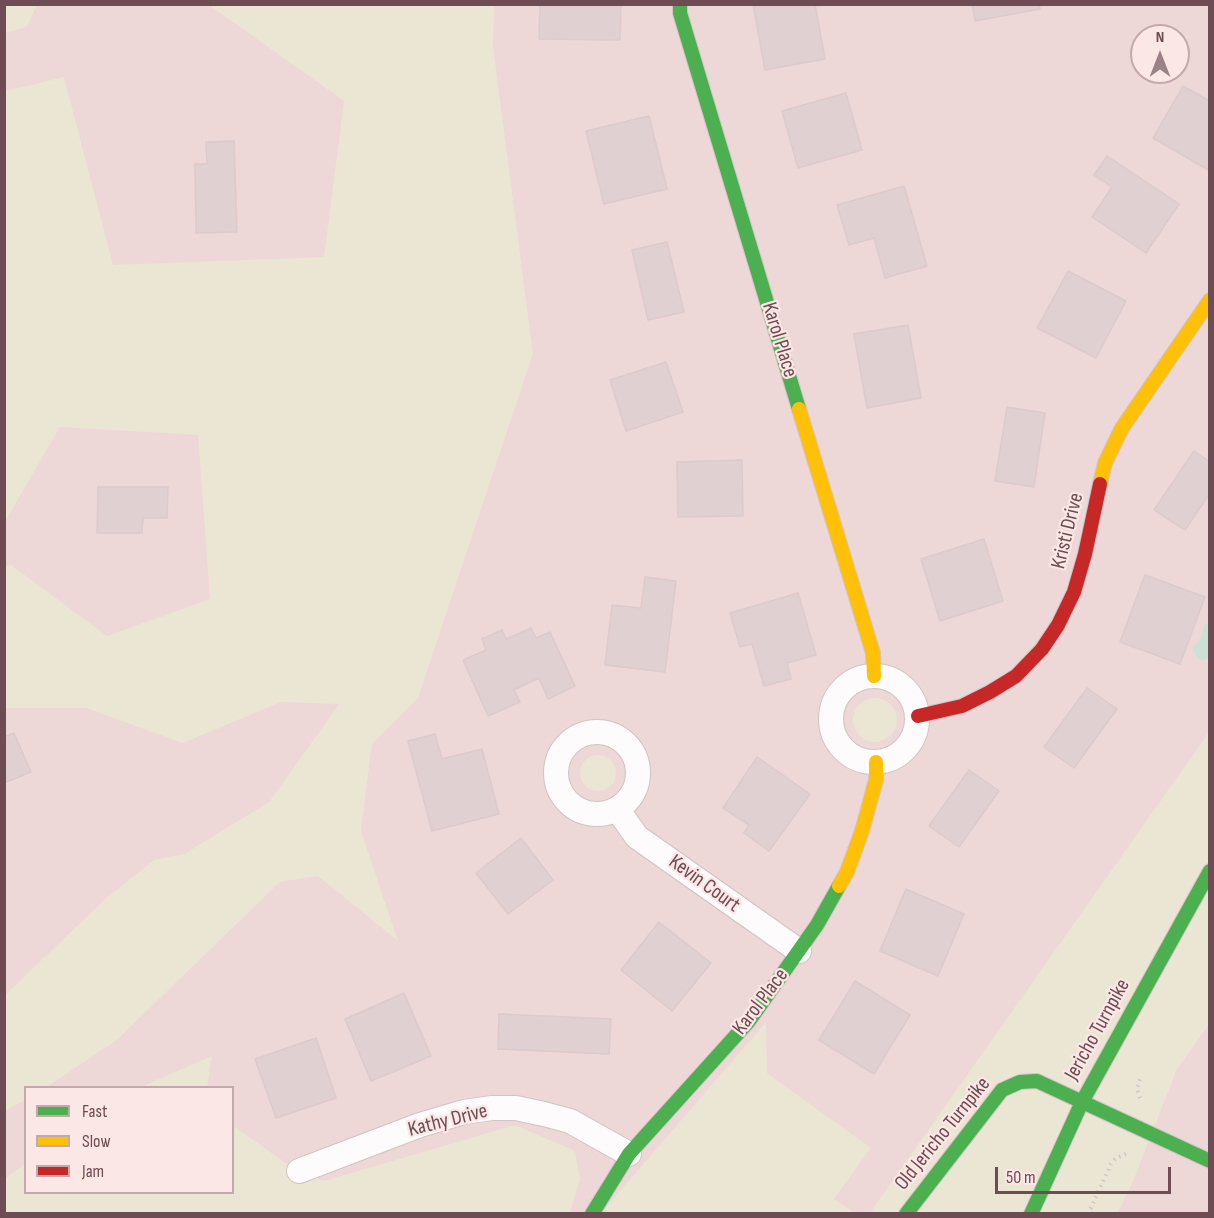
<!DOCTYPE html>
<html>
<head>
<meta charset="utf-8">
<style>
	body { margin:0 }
	#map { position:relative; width:1214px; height:1218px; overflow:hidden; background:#f4e7e7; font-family:"Sofia Sans Condensed",sans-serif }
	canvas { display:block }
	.frame { position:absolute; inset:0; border:6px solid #6d4c53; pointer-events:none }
	.legend { position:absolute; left:24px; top:1086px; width:210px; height:108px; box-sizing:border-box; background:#fce7e7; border:2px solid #c3a9ac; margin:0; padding:8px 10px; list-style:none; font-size:18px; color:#6d4c53 }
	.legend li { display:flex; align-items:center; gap:12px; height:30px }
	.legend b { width:30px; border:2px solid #c3a9ac }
	.north { position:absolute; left:1130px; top:24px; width:60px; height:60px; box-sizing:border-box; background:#fce7e7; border:2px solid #c3a9ac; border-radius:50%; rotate:0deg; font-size:16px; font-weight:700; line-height:24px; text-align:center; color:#6d4c53 }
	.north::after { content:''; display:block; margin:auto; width:21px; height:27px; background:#9c8287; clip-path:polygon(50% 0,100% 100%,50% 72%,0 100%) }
	.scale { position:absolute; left:995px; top:1167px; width:176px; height:27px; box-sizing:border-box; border:3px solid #6d4c53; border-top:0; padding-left:8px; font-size:18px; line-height:21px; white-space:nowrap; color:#6d4c53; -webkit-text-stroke:4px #fce7e7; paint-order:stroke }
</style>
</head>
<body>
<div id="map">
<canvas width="1214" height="1218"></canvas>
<div class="frame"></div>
<ul class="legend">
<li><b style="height:8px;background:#4caf50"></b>Fast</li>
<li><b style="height:8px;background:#ffc107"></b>Slow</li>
<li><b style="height:8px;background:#c62828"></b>Jam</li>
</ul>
<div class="north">N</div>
<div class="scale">50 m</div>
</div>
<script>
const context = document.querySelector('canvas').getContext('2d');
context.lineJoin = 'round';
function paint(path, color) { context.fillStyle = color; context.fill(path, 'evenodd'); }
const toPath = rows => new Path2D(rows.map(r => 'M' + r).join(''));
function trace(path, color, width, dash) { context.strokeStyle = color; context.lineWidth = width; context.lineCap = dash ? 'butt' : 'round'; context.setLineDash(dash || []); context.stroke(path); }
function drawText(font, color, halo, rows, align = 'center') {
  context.font = font + ' "Sofia Sans Condensed",sans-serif'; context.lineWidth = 4.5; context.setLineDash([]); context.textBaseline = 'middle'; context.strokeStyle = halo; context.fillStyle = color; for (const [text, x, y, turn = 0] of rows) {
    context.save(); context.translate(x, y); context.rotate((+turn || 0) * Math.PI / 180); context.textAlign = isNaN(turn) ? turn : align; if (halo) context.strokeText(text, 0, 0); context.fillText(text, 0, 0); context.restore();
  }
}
paint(toPath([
	[5,5,1209,5,1209,872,1177,1069,1209,1024,1209,1213,570,1213,574,1199,324,1181,302,1174,233,1143,232,1088,26,1088,25,1164,5,1179],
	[1142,36,1178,36,1178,72,1142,72]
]), '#edd7d7');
paint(toPath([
	[5,4,37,4,37,5,27,27,5,33],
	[209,5,494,5,493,46,533,354,418,698,372,744,361,831,398,941,318,876,280,882,117,1040,47,1087,26,1088,25,1100,5,1111,5,995,106,898,154,860,184,854,269,802,339,704,281,702,183,743,86,708,5,708,5,566,11,565,107,636,210,599,198,435,60,427,5,522,5,91,64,77,113,265,324,257,344,101],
	'853 720a22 22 0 1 1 44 0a22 22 0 1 1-44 0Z',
	[1209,732,1209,1024,1177,1069,1134,1179,1118,1213,869,1214],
	'580 773a18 18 0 1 1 36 0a18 18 0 1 1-36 0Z',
	[766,1022,767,1073,871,1148,834,1199,855,1213,605,1214,606,1207],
	[212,1056,207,1087,141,1087],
	[515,1125,575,1151,580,1179,570,1213,5,1214,4,1179,25,1164,26,1192,232,1192,233,1126,302,1174,324,1181]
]), '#ebe5d3');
paint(toPath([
	[1209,623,1209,657,1206,660,1201,660,1195,655,1193,647,1201,639,1204,625]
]), '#cbe1d6');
const building = toPath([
	[540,4,621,4,620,40,539,39,540,4],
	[753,4,815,4,825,59,765,70,753,4],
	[972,4,1039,4,1040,9,975,21,972,4],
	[1183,86,1210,101,1210,171,1153,138,1183,86],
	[846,93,862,150,798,168,782,111,846,93],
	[649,116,667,189,604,204,586,131,649,116],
	[234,141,237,232,196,233,195,164,207,164,206,142,234,141],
	[1107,156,1179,204,1146,253,1092,217,1112,187,1094,175,1107,156],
	[904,186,927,266,885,278,874,238,849,245,837,205,904,186],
	[667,242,684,312,648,320,632,250,667,242],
	[1068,271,1126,301,1096,358,1037,328,1068,271],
	[908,325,921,398,867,408,854,334,908,325],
	[666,362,683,412,626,431,610,380,666,362],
	[1007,407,1045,413,1034,487,995,481,1007,407],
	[1194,451,1210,462,1210,493,1185,530,1154,510,1194,451],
	[742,460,743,516,678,517,677,462,742,460],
	[98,487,168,487,167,518,143,518,142,533,97,533,98,487],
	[984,539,1003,601,940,621,921,559,984,539],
	[1145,575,1205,597,1180,664,1120,642,1145,575],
	[645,577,676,581,665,672,605,665,612,605,641,608,645,577],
	[798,593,816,655,787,663,791,679,764,686,752,644,740,647,730,613,798,593],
	[531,628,536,638,550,632,575,686,548,699,539,678,514,690,520,702,488,716,463,660,486,650,482,639,502,630,506,639,531,628],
	[1087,688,1117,709,1074,768,1044,747,1087,688],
	[14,733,31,772,4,783,4,737,14,733],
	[435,734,442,759,482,749,499,814,432,831,408,741,435,734],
	[757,757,810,794,769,851,744,833,749,825,723,808,757,757],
	[969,770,999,791,959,847,929,826,969,770],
	[521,838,553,880,508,914,476,873,521,838],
	[906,889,964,914,938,976,880,951,906,889],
	[659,922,711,963,672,1011,621,970,659,922],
	[855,981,910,1015,874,1074,819,1040,855,981],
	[404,993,431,1056,371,1081,345,1019,404,993],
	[499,1014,611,1019,609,1054,498,1049,499,1014],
	[316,1038,336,1098,276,1118,255,1059,316,1038]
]);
paint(building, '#e0d0d2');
trace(building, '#dccacd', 1.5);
const street = toPath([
	'831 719a43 43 0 1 1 86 0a43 43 0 1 1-86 0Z',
	'556 773a41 41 0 1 1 82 0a41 41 0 1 1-82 0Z',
	[617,809,637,837,799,951],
	[299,1171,420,1125,464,1112,492,1108,516,1108,544,1114,570,1121,629,1154]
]);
const fast = toPath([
	[680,4,680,13,799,409],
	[592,1214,629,1154,749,1021,817,925,839,886],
	[906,1214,1002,1090,1020,1082,1037,1081,1210,1161],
	[1031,1214,1082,1102,1210,871]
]);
const slow = toPath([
	[799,409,873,653,874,676],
	[1100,484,1105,463,1122,428,1210,300],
	[839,886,847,872,862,831,876,780,876,762]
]);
const jam = toPath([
	[918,716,962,706,990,692,1016,676,1042,649,1058,625,1074,592,1085,554,1100,484]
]);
trace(street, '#d2c3c4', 26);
trace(fast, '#d3c4c5', 16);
trace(slow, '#d3c4c5', 16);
trace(jam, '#d3c4c5', 16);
trace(toPath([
	[1140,1098,1137,1089,1141,1076],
	[1088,1214,1111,1164,1115,1159,1127,1153]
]), '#d3c6ca', 4, [1.5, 4.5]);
trace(street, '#fdfbfb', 24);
trace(fast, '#4caf50', 14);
trace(slow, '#ffc107', 14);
trace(jam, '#c62828', 14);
drawText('21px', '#6d4c53', '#fce7e7', [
	["Karol Place",779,340,73],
	["Kristi Drive",1068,531,-76],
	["Kevin Court",704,884,36],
	["Karol Place",761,1002,-53],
	["Jericho Turnpike",1098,1030,-61],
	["Kathy Drive",448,1121,-14],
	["Old Jericho Turnpike",943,1134,-51]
]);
</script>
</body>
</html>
